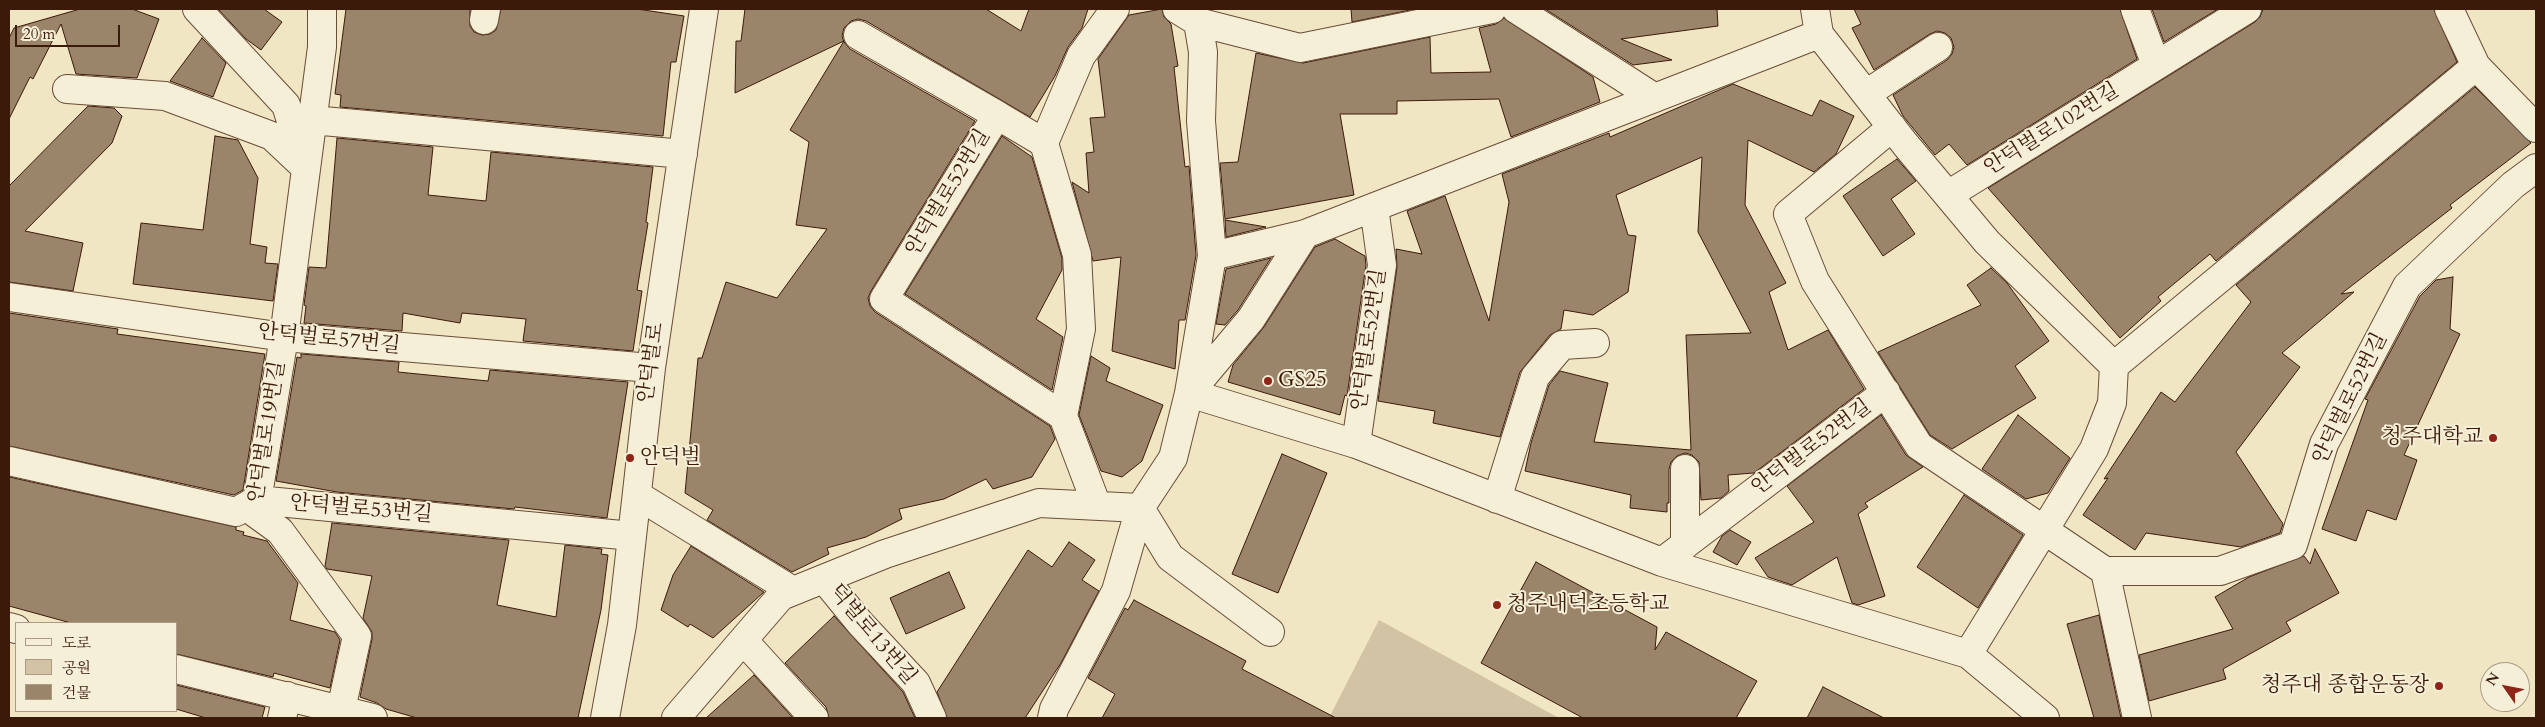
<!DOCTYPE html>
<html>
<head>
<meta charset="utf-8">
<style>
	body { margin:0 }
	#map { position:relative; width:2545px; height:727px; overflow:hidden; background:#f0e6c3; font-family:Cardo,"Noto Serif KR",serif }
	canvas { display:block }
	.frame { position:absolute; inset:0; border:10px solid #3c1a0a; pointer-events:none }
	.legend { position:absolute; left:15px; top:622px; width:162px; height:90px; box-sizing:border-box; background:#f5efd8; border:1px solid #ab9a86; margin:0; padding:6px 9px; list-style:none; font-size:15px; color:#3c1a0a }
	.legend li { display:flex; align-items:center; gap:10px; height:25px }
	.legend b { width:25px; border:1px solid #ab9a86 }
	.north { position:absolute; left:2480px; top:662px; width:50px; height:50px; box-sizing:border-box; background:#f5efd8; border:1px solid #ab9a86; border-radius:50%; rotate:303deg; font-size:14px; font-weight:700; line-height:20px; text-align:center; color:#3c1a0a }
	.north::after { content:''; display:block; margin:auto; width:18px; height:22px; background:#8f2418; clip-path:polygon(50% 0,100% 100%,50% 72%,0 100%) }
	.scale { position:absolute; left:15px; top:25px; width:105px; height:22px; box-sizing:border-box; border:2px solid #3c1a0a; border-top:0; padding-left:6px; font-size:15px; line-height:18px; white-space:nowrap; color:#3c1a0a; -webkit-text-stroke:4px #f5efd8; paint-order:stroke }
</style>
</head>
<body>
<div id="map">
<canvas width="2545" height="727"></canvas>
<div class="frame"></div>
<ul class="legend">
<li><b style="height:6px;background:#f5efd8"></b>도로</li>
<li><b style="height:14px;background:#d1c3a4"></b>공원</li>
<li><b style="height:14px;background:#9a846a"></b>건물</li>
</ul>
<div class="north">N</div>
<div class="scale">20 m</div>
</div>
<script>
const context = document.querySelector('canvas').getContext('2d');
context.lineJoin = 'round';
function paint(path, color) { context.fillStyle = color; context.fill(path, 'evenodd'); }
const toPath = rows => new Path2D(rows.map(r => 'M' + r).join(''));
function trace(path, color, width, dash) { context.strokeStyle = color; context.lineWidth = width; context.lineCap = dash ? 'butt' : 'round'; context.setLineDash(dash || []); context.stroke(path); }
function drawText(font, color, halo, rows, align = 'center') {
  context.font = font + ' Cardo,"Noto Serif KR",serif'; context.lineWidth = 4; context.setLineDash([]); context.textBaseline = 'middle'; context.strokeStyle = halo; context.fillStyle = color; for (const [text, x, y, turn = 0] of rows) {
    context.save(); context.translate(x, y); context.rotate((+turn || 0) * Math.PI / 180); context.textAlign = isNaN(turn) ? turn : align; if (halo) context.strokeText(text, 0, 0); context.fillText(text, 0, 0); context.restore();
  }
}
paint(toPath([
	[1379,620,1559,718,1329,718]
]), '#d1c3a4');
const building = toPath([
	[80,9,132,9,159,19,137,78,76,74,61,24,33,79,30,77,9,119,9,38,14,28,80,9],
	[218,9,264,9,282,22,261,50,246,39,218,9],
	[346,9,470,9,470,26,474,32,482,35,490,34,496,30,501,9,637,9,684,16,676,62,671,62,663,136,340,107,341,95,335,94,346,9],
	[745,9,986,9,1021,31,1029,9,1088,9,1082,28,1068,47,1055,76,1030,117,866,21,858,19,851,21,844,28,842,36,844,42,850,49,975,121,871,291,868,298,870,306,875,312,1050,426,1055,439,1032,477,993,489,986,479,944,499,899,509,902,519,866,537,827,548,829,554,792,572,707,520,713,510,685,493,698,358,702,358,726,282,777,298,827,229,796,225,809,142,790,130,844,41,735,93,736,41,741,41,745,9],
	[1162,9,1164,17,1171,24,1178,66,1174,67,1185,167,1189,166,1196,255,1185,320,1179,320,1175,369,1112,351,1121,257,1093,261,1072,182,1089,193,1086,153,1094,152,1090,118,1105,117,1098,59,1129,15,1162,9],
	[1351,9,1415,9,1352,22,1351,9],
	[1545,9,1717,9,1718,26,1621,39,1672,60,1633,65,1545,9],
	[1854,9,2120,9,2137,59,1967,165,1949,144,1935,155,1903,116,1893,95,1947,60,1952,54,1954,47,1951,38,1945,33,1937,31,1930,34,1874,70,1852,28,1861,24,1854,9],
	[2152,9,2218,9,2164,42,2152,9],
	[2263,9,2434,9,2457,62,2216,261,2210,254,2158,297,2161,301,2120,338,1988,188,2255,22,2260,17,2263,9],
	[1504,18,1593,77,1600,102,1511,137,1499,99,1397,101,1397,114,1340,114,1354,195,1225,219,1220,163,1238,162,1256,53,1303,63,1430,37,1431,73,1491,72,1479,28,1496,24,1504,18],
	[202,38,226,63,213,97,170,81,202,38],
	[1733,84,1812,116,1820,100,1854,116,1836,154,1814,172,1748,140,1745,205,1786,283,1769,292,1788,350,1828,330,1864,389,1754,473,1728,475,1729,491,1721,498,1701,500,1699,462,1692,455,1685,453,1677,456,1671,462,1669,469,1669,503,1667,503,1667,512,1630,508,1631,495,1525,471,1531,443,1549,385,1560,371,1608,383,1594,442,1691,450,1686,335,1751,333,1698,232,1702,157,1616,195,1628,235,1636,236,1628,292,1593,315,1564,310,1561,329,1550,335,1520,372,1500,437,1433,423,1435,411,1378,401,1397,267,1396,249,1422,254,1407,211,1445,196,1489,321,1509,202,1502,174,1609,133,1610,137,1733,84],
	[2475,87,2531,143,2450,205,2452,208,2341,294,2354,292,2282,353,2300,367,2236,452,2283,524,2280,533,2241,547,2146,533,2135,550,2083,515,2108,478,2104,479,2161,392,2175,402,2251,302,2236,285,2475,87],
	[88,106,114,108,122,116,112,143,25,231,83,243,73,291,9,282,9,186,88,106],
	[215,136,238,140,258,178,250,244,267,247,265,263,278,264,273,301,133,284,141,223,203,230,215,136],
	[1002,136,1032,157,1062,258,1062,270,1036,319,1063,337,1052,390,905,294,1002,136],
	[337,138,433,147,428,195,486,201,491,152,653,167,646,222,648,223,637,290,642,291,633,351,523,341,526,319,462,313,460,323,403,313,402,331,304,323,306,306,304,305,309,267,326,268,337,138],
	[1897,159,1916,181,1891,199,1915,234,1883,256,1843,196,1897,159],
	[1225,220,1266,227,1226,237,1225,220],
	[1335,239,1365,256,1366,265,1347,396,1345,395,1340,415,1228,382,1233,365,1264,327,1315,247,1335,239],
	[1271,258,1238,310,1225,325,1216,324,1226,269,1271,258],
	[1991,268,2007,283,2049,341,2015,366,2036,398,1952,449,1930,435,1878,352,1981,305,1967,285,1991,268],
	[2453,277,2450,329,2460,334,2404,455,2417,460,2396,520,2367,510,2356,541,2322,529,2368,400,2365,399,2420,296,2436,280,2453,277],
	[9,313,118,329,117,334,265,354,243,490,234,495,9,446,9,313],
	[301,354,399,362,398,372,488,381,490,370,628,382,607,518,515,507,514,509,337,492,276,481,297,357,301,358,301,354],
	[1091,356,1110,368,1106,381,1163,405,1142,461,1122,477,1101,471,1079,415,1091,356],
	[1881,415,1906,455,1923,467,1865,503,1868,507,1858,514,1885,596,1858,605,1852,603,1837,557,1792,585,1768,577,1755,558,1814,522,1787,486,1881,415],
	[2018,415,2070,458,2048,493,2026,499,1982,469,2018,415],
	[1282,454,1327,473,1278,593,1232,574,1282,454],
	[9,477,236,527,236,530,244,532,243,535,267,541,298,583,290,620,335,632,340,640,330,688,274,673,273,677,176,654,176,623,71,623,9,606,9,477],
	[1964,495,2023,535,1978,608,1917,567,1964,495],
	[332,523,509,540,497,605,556,617,565,545,602,549,601,554,608,555,601,610,578,718,417,718,386,709,377,703,360,697,372,639,372,632,363,618,372,576,327,569,325,566,332,523],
	[1730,530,1751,542,1737,565,1713,552,1722,536,1730,530],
	[1069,542,1095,560,1082,580,1099,591,1061,663,1025,718,947,718,937,692,1028,550,1052,567,1069,542],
	[691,546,764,592,713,638,690,624,688,627,661,610,673,575,691,546],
	[2315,549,2339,593,2286,622,2291,631,2223,669,2226,679,2149,701,2139,655,2233,629,2215,597,2249,577,2304,556,2310,564,2315,549],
	[1536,562,1657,627,1655,650,1666,632,1757,681,1736,718,1583,718,1481,663,1536,562],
	[949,572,965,608,906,634,890,598,949,572],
	[1134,600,1246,661,1242,669,1336,718,1102,718,1115,694,1088,678,1125,608,1128,610,1134,600],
	[2099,615,2121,718,2094,718,2067,624,2099,615],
	[834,616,903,692,915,718,829,718,826,707,785,663,834,616],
	[754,675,793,718,706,718,754,675],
	[176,685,265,707,262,718,206,718,176,709,176,685],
	[1823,687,1884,718,1807,718,1823,687]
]);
paint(building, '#9a846a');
trace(building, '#3c1a0a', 1);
const minor = toPath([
	[197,9,286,105,303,159],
	[322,9,322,47,284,337,255,513,280,531,357,636,341,710,344,718],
	[1177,9,1198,22,1300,48,1492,9],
	[1516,9,1655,98],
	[1815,9,1819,34,1905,144,1987,242,2114,366],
	[2135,9,2156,65],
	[484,20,486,9],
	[858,35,997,115],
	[2476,66,2536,128],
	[67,89,165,96,272,136,306,168],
	[1866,94,1938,47],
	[312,120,683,154],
	[1892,127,1788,214,1815,281,1919,446,2105,571,2220,571,2293,545,2324,444,2407,286,2513,185,2536,168],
	[1044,143,1081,56,1115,9],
	[1948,195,2247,9],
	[1305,234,1251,319,1189,393,1356,444,1662,562,1968,654,2094,449,2112,403,2114,366,2476,66,2449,9],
	[1212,256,1305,234,1819,34],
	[9,297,284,337,651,368],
	[1063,416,884,299,997,115,1044,143,1077,255,1081,329,1063,416,1097,506],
	[1356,444,1382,265,1374,207],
	[9,461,236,512,257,500,632,536],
	[1685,469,1685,545],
	[637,495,793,591],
	[1497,499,1535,377,1562,345,1595,343],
	[1140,508,1170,557,1270,632],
	[1662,562,1886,392],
	[2105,571,2137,718],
	[824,579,860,623,916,683,932,718],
	[9,627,16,629],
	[743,640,814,718],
	[1968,654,2045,718],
	[176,669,373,718],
	[282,718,287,696],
	[605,718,622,625,651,368,704,9],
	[676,718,781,596,885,554,1039,503,1140,508,1173,458,1189,393,1212,256,1201,121,1203,52,1198,22],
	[1052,718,1054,709,1116,591,1140,508]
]);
trace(minor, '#694d38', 30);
trace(minor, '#f5efd8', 28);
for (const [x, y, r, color] of [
	[1268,381,5,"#8f2418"],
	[2493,438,5,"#8f2418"],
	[630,458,5,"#8f2418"],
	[1497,605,5,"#8f2418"],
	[2439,686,5,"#8f2418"]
]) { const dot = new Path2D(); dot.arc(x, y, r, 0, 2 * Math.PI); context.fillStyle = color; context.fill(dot); trace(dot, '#f5efd8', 2); }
drawText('21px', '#3c1a0a', '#f5efd8', [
	["안덕벌로102번길",2052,130,-32],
	["안덕벌로52번길",949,193,-59],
	["안덕벌로57번길",329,340,6],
	["안덕벌로52번길",1370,340,-82],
	["안덕벌로",652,363,-82],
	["안덕벌로52번길",2351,399,-64],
	["안덕벌로19번길",268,432,-81],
	["안덕벌로52번길",1812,448,-37],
	["안덕벌로53번길",361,510,5],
	["덕벌로13번길",872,635,50]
]);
drawText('21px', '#3c1a0a', '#f5efd8', [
	["GS25",1278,381],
	["청주대학교",2483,438,"right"],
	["안덕벌",640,458],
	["청주내덕초등학교",1507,605],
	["청주대 종합운동장",2429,686,"right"]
], 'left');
</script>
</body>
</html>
